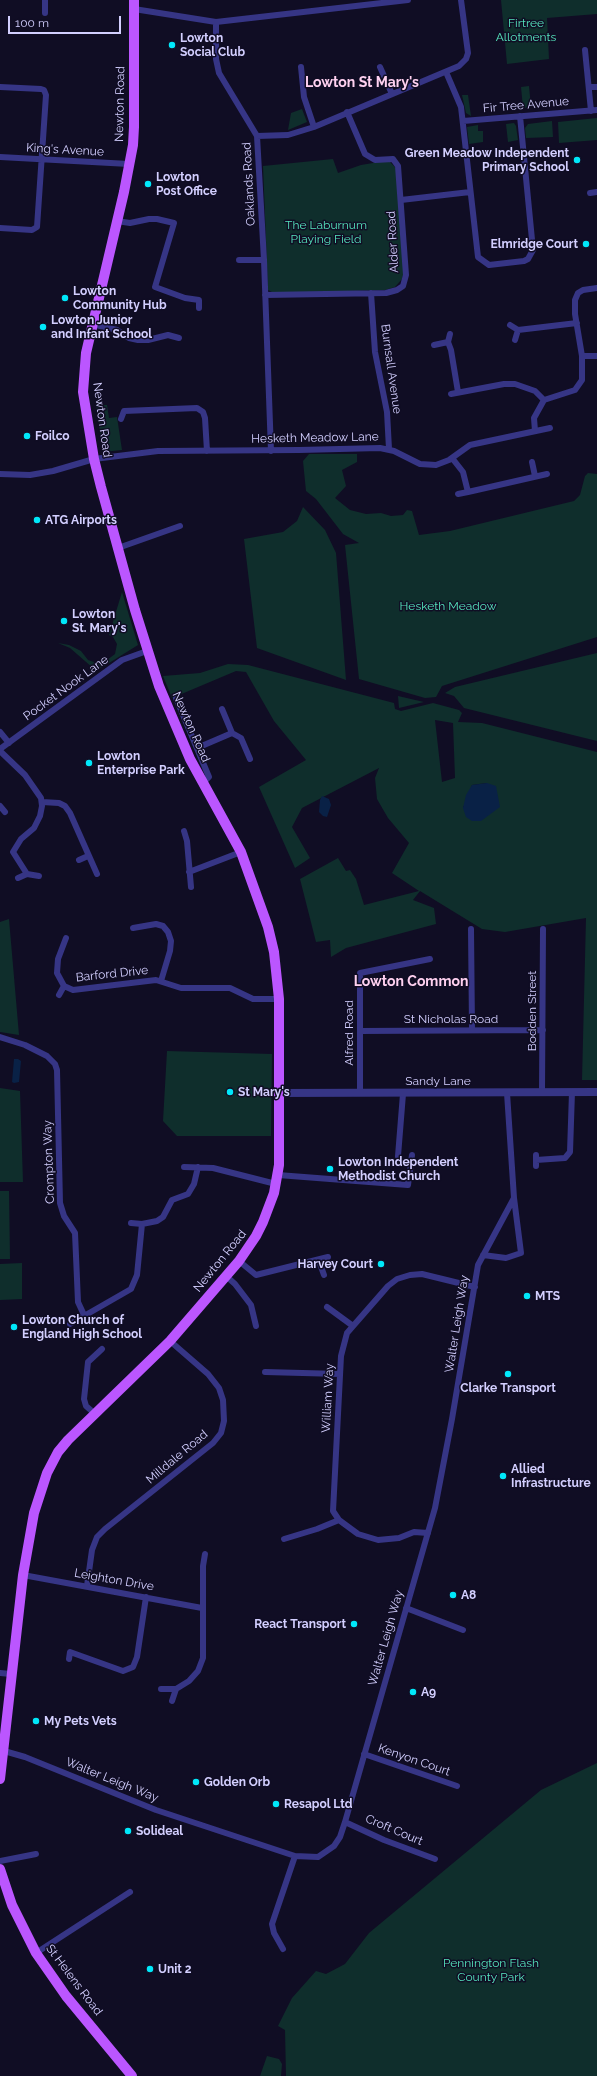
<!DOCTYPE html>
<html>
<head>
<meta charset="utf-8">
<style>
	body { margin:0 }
	#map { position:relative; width:597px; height:2076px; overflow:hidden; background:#100d24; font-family:Raleway,sans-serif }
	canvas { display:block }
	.scale { position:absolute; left:8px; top:16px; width:113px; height:18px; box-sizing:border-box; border:2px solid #d3cfff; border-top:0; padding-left:5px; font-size:12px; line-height:14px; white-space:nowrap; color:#d3cfff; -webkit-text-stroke:3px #100d24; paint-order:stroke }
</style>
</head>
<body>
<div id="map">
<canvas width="597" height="2076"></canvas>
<div class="scale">100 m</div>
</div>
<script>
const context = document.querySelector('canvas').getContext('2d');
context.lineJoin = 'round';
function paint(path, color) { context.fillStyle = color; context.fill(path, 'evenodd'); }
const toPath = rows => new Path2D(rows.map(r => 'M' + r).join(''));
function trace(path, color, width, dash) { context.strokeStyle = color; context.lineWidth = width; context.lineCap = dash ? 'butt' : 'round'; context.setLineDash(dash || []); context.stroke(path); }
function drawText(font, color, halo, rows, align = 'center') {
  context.font = font + ' Raleway,sans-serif'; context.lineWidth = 3; context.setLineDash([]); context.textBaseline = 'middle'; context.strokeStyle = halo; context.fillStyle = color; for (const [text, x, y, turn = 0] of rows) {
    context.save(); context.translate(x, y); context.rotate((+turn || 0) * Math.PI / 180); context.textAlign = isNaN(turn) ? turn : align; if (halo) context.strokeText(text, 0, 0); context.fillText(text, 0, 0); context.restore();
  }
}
paint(toPath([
	[501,0,597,0,597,14,547,18,549,59,507,64],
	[529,86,531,107,523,108,521,87],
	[462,95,468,95,471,116,466,113],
	[302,109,307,122,288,130,291,113],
	[597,118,597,140,559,143,558,122],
	[552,121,553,137,526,138,525,128,528,124],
	[514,123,516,126,518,140,508,142,506,124],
	[478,125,478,131,483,131,483,142,469,144,467,127],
	[333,159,338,173,361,165,385,161,389,161,396,168,404,272,402,279,395,287,385,290,274,293,268,290,263,166],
	[96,405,107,405,109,418,117,417,122,450,103,452],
	[309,454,357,454,357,462,342,470,346,486,335,498,350,510,366,514,381,513,391,516,403,515,407,510,412,511,419,535,450,531,574,501,580,495,585,476,588,473,597,474,597,637,442,686,436,697,425,698,359,679,345,545,359,543,343,534,316,499,306,491,303,461],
	[303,507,325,530,336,553,346,680,257,648,244,539,283,532,297,521],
	[122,592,138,645,101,668,93,668,70,648,58,643,69,645,81,651,88,660,97,663,107,660,115,654,117,644,113,637,109,635],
	[597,653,597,741,464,708,454,696,445,693,455,687],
	[228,664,248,665,394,703,395,709,401,711,433,703,459,710,462,713,458,722,482,723,597,752,597,1080,582,1080,586,918,505,932,482,929,420,891,413,900,434,908,436,924,346,948,331,957,330,940,316,942,300,879,338,858,346,871,350,870,356,879,364,905,419,891,392,873,409,843,388,818,377,799,375,778,379,768,302,808,292,827,310,858,295,868,259,787,306,760,274,721,246,672,236,671,172,698,163,676,200,673],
	[435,720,453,723,455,778,442,782],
	[487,783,463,808,472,785],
	[398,696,424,702,399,708],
	[9,919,19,1035,0,1032,0,922],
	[167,1051,272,1054,271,1136,177,1136,163,1121],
	[0,1088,20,1091,23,1182,0,1182],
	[0,1191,9,1191,10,1259,0,1259],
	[22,1263,22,1299,0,1300,0,1264],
	[597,1763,597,2076,286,2076,285,2030,278,2026,292,1998,316,1971,326,1974,345,1964,369,1933,541,1790],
	[267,2056,279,2059,282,2064,281,2076,260,2076]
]), '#0f2e2c');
paint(toPath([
	[487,783,496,786,500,807,481,821,472,821,466,817,463,808,466,795,472,785],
	[322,796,329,799,331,805,327,817,323,816,319,812,320,800],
	[14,1059,18,1059,21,1061,19,1082,14,1083,12,1082]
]), '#092146');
trace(toPath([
	[134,9,216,22,408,0],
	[45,13,45,0],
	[216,22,216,59,219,73,257,136,264,260,271,451],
	[585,50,591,111],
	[301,67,304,97,314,127],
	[380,67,392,94],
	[446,72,461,107,478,257,489,265,524,261,528,259,533,250,520,116],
	[0,87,41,89,44,90,46,95,37,227,32,230,0,228],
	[589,87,597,87],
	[463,121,597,110],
	[257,136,288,135,314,127,459,66,466,59,468,53,461,0],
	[0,157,129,164],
	[590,193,597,192],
	[401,200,470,192],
	[117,221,130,223,149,219,157,219,174,223,155,287,185,298,199,300,199,308],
	[239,260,264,260],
	[371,293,375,352,387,412,389,449],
	[265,295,386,293,397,290,403,286,406,275,398,166,393,159,375,160,365,154,347,112],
	[92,324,117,330,129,338,138,340,148,340,168,335,179,338],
	[510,325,518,330,577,323],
	[515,340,518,330],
	[448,342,451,350,458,392],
	[434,345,448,342,450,334],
	[582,356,597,356],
	[451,394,504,384,515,384,535,391,544,400],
	[121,419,124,411,197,408,203,412,205,418,207,451],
	[535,431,534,418,544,400,575,390,582,380,582,356,575,314,575,300,578,293,583,290,597,288],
	[452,458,463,472,468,492,547,474],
	[532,462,535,476],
	[0,474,30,475,53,471,94,459,158,451,299,450,380,448,394,451,420,464,436,465,449,460,470,445,550,428],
	[458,494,468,492],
	[118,548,180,526],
	[176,698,209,777,203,783],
	[0,732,9,743],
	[232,733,241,738,250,759],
	[197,748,232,733,222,709],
	[0,749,122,660,147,651],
	[0,751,25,775,41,798,42,806,40,816,34,828,21,839,13,852,27,874,39,876],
	[42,802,59,803,65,806,70,813,97,874],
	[0,806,5,812],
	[184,831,187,841,191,887],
	[79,860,88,856],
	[189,872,241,852],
	[18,878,27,874],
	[133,928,156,924,163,926,168,932,171,941,170,951,161,981],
	[471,929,472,1029],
	[66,938,58,959,57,973,64,986,73,990,156,980,181,988,230,988,253,999,279,999],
	[59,995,64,986],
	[360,1031,543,1030],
	[0,1037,25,1045,47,1056,55,1064,57,1070,60,1203,64,1216,75,1233,78,1302,84,1315],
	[360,1092,360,973,430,959],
	[542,1092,543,929],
	[536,1155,536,1166],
	[398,1156,403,1094],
	[536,1160,565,1158,570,1152,572,1092],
	[184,1167,213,1168,276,1184],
	[278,1175,408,1185,412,1155],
	[131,1223,142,1224],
	[483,1255,506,1258,521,1253,514,1198],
	[239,1261,256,1275,328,1257],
	[319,1261,324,1275],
	[226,1276,235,1284,251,1305,256,1326],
	[327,1307,353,1326],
	[70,1324,131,1289,137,1275,142,1224,157,1221,163,1217,172,1200,188,1194,194,1184,198,1167],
	[265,1372,340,1374],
	[94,1413,86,1406,84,1399,88,1362,102,1349],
	[428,1533,414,1532,399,1538,378,1540,358,1534,339,1520,333,1511,341,1356,347,1333,388,1286,397,1279,410,1275,422,1274,475,1287],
	[284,1539,317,1529,339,1520],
	[23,1575,202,1608],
	[87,1586,92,1550,97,1537,105,1529,213,1443,221,1433,224,1421,223,1400,219,1388,208,1374,170,1341],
	[406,1608,463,1630],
	[69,1659,70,1652,123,1671,133,1667,137,1657,146,1597],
	[0,1673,11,1674],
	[161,1689,176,1689,189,1681,198,1671,203,1658,203,1566,205,1554],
	[172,1701,176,1689],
	[4,1751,25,1757,156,1810,295,1856,318,1857,334,1846,340,1837,345,1822,435,1508,452,1419,478,1265,514,1198,507,1093],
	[364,1754,457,1786],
	[345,1822,384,1840,435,1859],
	[0,1861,36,1854],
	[283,1949,274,1933,272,1924,295,1856],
	[36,1953,130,1892]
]), '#363585', 6);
trace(toPath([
	[279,1093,597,1092]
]), '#363585', 8);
trace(toPath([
	[0,1779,23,1575,34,1513,47,1473,58,1452,68,1440,170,1341,239,1261,256,1236,263,1222,274,1193,279,1165,279,999,274,952,268,927,241,852,190,759,159,686,135,610,101,487,94,459,83,392,86,353,124,192,133,145,134,127,134,0],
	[0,1869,12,1905,36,1953,66,1996,132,2076]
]), '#bb56ff', 10);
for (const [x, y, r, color] of [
	[172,45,4,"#00e8fa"],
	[577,160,4,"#00e8fa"],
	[148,184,4,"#00e8fa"],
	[586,244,4,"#00e8fa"],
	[65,298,4,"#00e8fa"],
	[43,327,4,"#00e8fa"],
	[27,436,4,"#00e8fa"],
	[37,520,4,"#00e8fa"],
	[64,621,4,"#00e8fa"],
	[89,763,4,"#00e8fa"],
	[230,1092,4,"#00e8fa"],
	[330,1169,4,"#00e8fa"],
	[381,1264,4,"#00e8fa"],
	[527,1296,4,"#00e8fa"],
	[14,1327,4,"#00e8fa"],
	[508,1374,4,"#00e8fa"],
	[503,1476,4,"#00e8fa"],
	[453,1595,4,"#00e8fa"],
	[354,1624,4,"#00e8fa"],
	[413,1692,4,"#00e8fa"],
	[36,1721,4,"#00e8fa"],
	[196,1782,4,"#00e8fa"],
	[276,1804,4,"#00e8fa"],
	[128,1831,4,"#00e8fa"],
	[150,1969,4,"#00e8fa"]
]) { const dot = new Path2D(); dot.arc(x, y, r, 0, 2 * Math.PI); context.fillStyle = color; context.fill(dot); trace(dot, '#100d24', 1.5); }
drawText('12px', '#55e5bd', '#100d24', [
	["Firtree",526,23],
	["Allotments",526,37],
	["The Laburnum",326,225],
	["Playing Field",326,239],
	["Hesketh Meadow",448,606],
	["Pennington Flash",491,1963],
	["County Park",491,1977]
]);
drawText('bold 12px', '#d3cfff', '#100d24', [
	["Lowton",180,38],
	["Social Club",180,52],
	["Green Meadow Independent",569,153,"right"],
	["Primary School",569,167,"right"],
	["Lowton",156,177],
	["Post Office",156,191],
	["Elmridge Court",578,244,"right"],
	["Lowton",73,291],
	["Community Hub",73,305],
	["Lowton Junior",51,320],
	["and Infant School",51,334],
	["Foilco",35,436],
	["ATG Airports",45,520],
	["Lowton",72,614],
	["St. Mary's",72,628],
	["Lowton",97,756],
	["Enterprise Park",97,770],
	["St Mary's",238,1092],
	["Lowton Independent",338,1162],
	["Methodist Church",338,1176],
	["Harvey Court",373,1264,"right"],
	["MTS",535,1296],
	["Lowton Church of",22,1320],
	["England High School",22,1334],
	["Clarke Transport",508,1388,"center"],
	["Allied",511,1469],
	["Infrastructure",511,1483],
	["A8",461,1595],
	["React Transport",346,1624,"right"],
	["A9",421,1692],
	["My Pets Vets",44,1721],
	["Golden Orb",204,1782],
	["Resapol Ltd",284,1804],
	["Solideal",136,1831],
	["Unit 2",158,1969]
], 'left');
drawText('12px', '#d3cfff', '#100d24', [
	["Newton Road",120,104,-89],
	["Fir Tree Avenue",526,105,-5],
	["King's Avenue",65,150,3],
	["Oaklands Road",249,184,-93],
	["Alder Road",393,242,-93],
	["Burnsall Avenue",391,369,82],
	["Newton Road",102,420,82],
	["Hesketh Meadow Lane",315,438,-1],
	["Pocket Nook Lane",66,688,-36],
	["Newton Road",191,727,66],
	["Barford Drive",112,974,-6],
	["Bodden Street",532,1011,-90],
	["St Nicholas Road",451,1019],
	["Alfred Road",349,1033,-90],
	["Sandy Lane",438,1081],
	["Crompton Way",49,1162,-92],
	["Newton Road",220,1261,-51],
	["Walter Leigh Way",457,1324,-81],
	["William Way",328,1398,-87],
	["Milldale Road",177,1457,-40],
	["Leighton Drive",114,1580,10],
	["Walter Leigh Way",386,1638,-74],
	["Kenyon Court",414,1760,19],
	["Walter Leigh Way",112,1780,22],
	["Croft Court",394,1830,23],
	["St Helens Road",74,1980,53]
]);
drawText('bold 14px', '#ffd1f0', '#100d24', [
	["Lowton St Mary's",362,83],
	["Lowton Common",411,982]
]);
</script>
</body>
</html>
